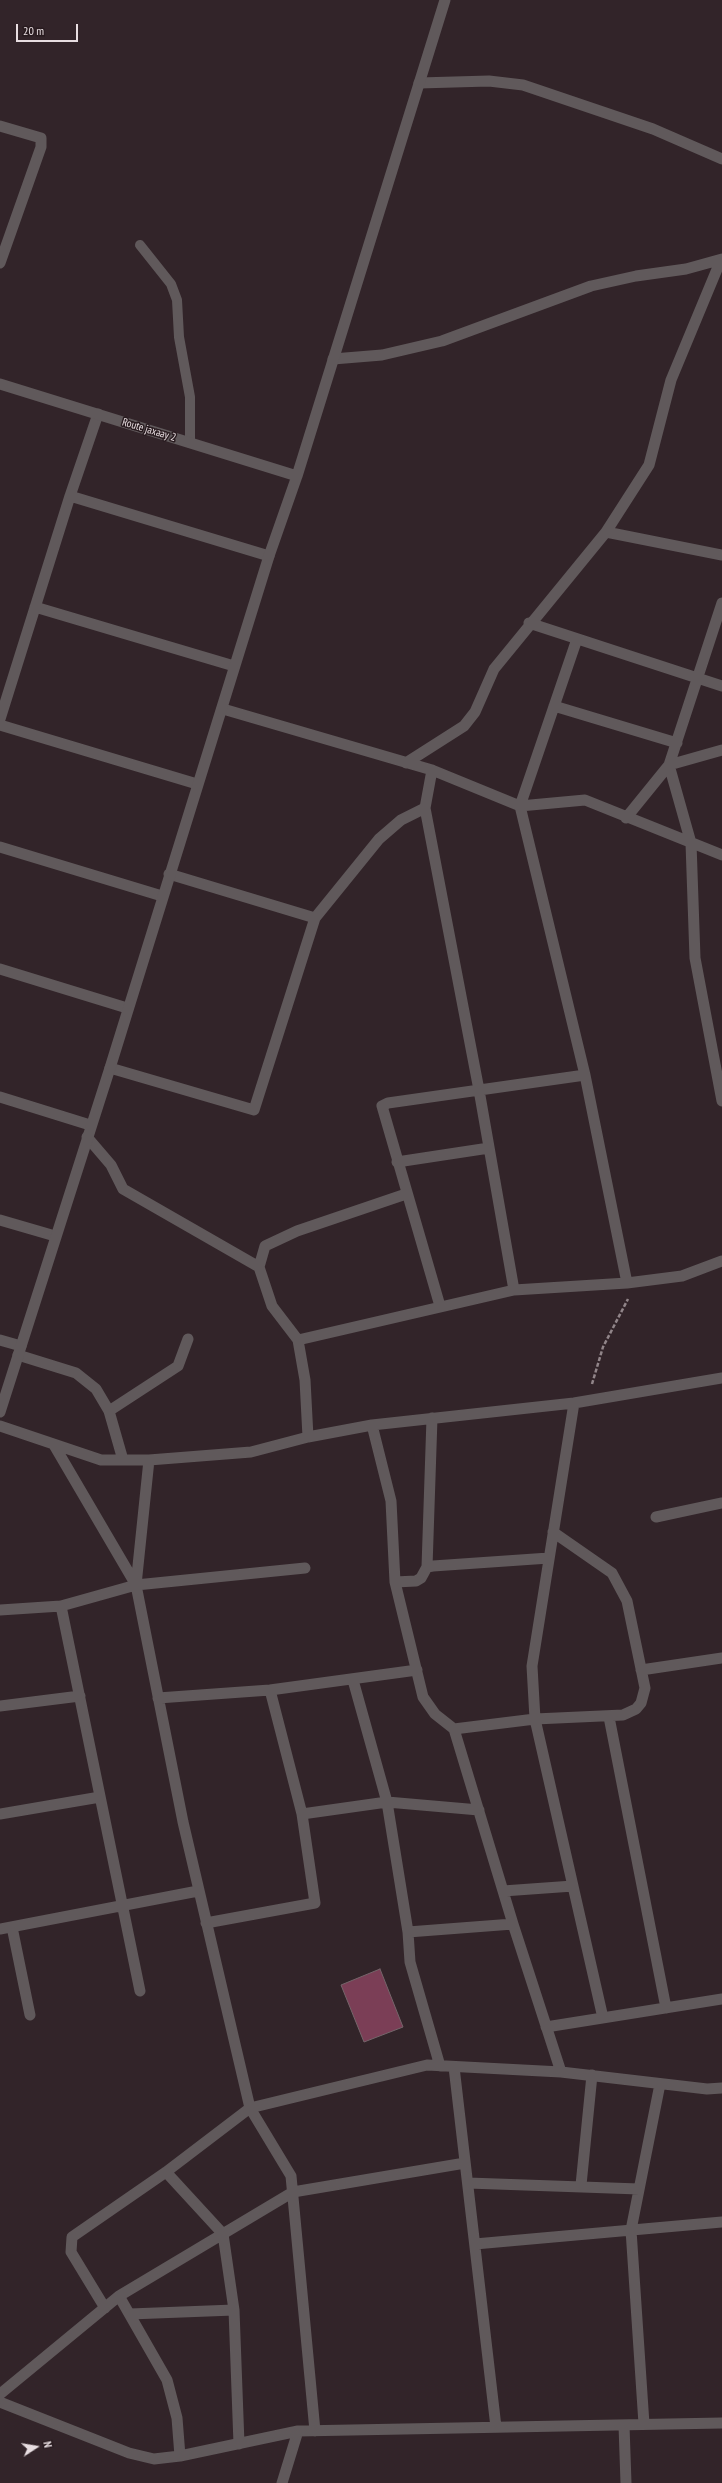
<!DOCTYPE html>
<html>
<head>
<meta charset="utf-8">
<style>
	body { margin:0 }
	#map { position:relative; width:722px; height:2483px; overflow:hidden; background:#322429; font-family:"PT Sans Narrow",sans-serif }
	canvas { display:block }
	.north { position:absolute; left:16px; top:2427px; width:40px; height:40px; -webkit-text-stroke:3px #281b1f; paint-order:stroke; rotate:78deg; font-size:11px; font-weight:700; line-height:16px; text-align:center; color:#e8dee1 }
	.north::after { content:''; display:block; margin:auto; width:14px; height:18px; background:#e8dee1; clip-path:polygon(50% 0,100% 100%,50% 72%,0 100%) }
	.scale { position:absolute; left:16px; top:24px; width:62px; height:18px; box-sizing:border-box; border:2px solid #e8dee1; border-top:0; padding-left:5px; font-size:12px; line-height:14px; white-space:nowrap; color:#e8dee1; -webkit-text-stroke:3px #281b1f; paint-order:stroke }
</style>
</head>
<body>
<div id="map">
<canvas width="722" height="2483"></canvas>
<div class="north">N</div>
<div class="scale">20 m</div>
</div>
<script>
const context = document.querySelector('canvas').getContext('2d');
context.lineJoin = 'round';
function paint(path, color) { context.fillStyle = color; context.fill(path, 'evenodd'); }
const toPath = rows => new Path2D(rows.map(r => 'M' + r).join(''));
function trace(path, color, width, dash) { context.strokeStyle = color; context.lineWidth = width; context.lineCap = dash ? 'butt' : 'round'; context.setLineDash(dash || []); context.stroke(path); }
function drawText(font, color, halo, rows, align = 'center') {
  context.font = font + ' "PT Sans Narrow",sans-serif'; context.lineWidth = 3; context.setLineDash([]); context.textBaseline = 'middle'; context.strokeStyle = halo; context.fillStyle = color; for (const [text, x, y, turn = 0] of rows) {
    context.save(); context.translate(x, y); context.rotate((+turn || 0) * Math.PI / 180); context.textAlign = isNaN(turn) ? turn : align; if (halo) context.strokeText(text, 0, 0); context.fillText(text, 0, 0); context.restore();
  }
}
const building = toPath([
	[380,1969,403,2027,364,2042,341,1985,380,1969]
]);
paint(building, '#7b3e56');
trace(building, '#75656a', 1);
trace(toPath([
	[592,1384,603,1347,628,1299]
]), '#918589', 2.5, [4, 2]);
trace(toPath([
	[140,245,171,284,177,300,179,337,190,397,190,443]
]), '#60595b', 10);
trace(toPath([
	[419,83,489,81,523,85,653,129,722,159],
	[0,126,41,138,41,147,0,263],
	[333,359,382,355,442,341,591,286,636,276,686,269,722,259],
	[70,496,269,556],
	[606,532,722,555],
	[722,603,669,765,691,843,695,958,722,1101],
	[35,607,234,666],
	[529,623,722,686],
	[577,639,520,806,585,1075,627,1283],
	[554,706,677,743],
	[223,709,432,770,520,806,585,800,722,855],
	[0,719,70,496,98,414],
	[0,725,197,784],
	[406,763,464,726,475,712,494,669,606,532,649,465,671,380,720,262],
	[432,770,425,808,479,1090,514,1290],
	[626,818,669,765,722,750],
	[0,847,162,896],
	[169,874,315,918,379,839,401,820,425,808],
	[0,969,127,1008],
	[110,1068,254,1110,315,918],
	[0,1097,90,1125],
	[87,1137,111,1165,123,1189,259,1267,272,1306,298,1340,305,1380,308,1437,372,1425,574,1403,722,1378],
	[397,1162,489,1148],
	[0,1220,55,1236],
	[259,1267,265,1246,297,1231,406,1194],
	[440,1306,382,1106,388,1103,585,1075],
	[0,1340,21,1346],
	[298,1340,514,1290,627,1283,682,1276,722,1261],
	[18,1355,76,1373,96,1389,109,1411,123,1460],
	[574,1403,532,1666,535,1719,603,2018],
	[109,1411,178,1366,188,1339],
	[372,1425,391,1501,395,1582,423,1697,435,1714,454,1729,513,1924,561,2072],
	[0,1426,101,1460,149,1460,251,1452,308,1437],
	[54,1445,136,1585],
	[149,1460,136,1585,183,1822,250,2108,291,2176,315,2431],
	[656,1517,722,1503],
	[427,1567,432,1418],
	[395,1582,416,1581,421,1578,427,1567,433,1566,549,1558],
	[61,1606,140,1991],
	[0,1610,61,1606,136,1585,305,1568],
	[641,1670,722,1658],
	[353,1680,387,1802,408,1932,410,1962,440,2066],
	[158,1698,270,1690,417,1670],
	[0,1706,80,1696],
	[609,1717,666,2008],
	[454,1729,535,1719,623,1715,636,1709,641,1703,645,1688,627,1601,612,1573,553,1532],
	[0,1814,100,1797],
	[302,1814,387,1802,479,1810],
	[503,1891,573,1886],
	[206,1923,315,1903,302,1814,270,1690],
	[12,1927,30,2015],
	[0,1929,198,1891],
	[408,1932,513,1924],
	[546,2027,722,1999],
	[454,2067,496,2427],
	[166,2172,223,2234,234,2310,239,2444],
	[468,2183,639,2189],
	[581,2185,592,2075],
	[475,2244,722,2222],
	[119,2296,167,2380,177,2418,180,2456],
	[105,2308,71,2252,72,2237,166,2172,250,2108,427,2065,561,2072,707,2089,722,2088],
	[130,2314,234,2310],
	[0,2394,119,2296,293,2192,465,2163],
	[0,2402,129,2453,154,2459,180,2456,298,2431,722,2423],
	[644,2424,631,2230,660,2084],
	[624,2425,626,2483],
	[282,2483,298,2431]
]), '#60595b', 11);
trace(toPath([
	[0,384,297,476],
	[0,1412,110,1068,269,556,297,476,445,0]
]), '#60595b', 11);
drawText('11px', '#e8dee1', '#281b1f', [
	["Route jaxaay 2",149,430,17]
]);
</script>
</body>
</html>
